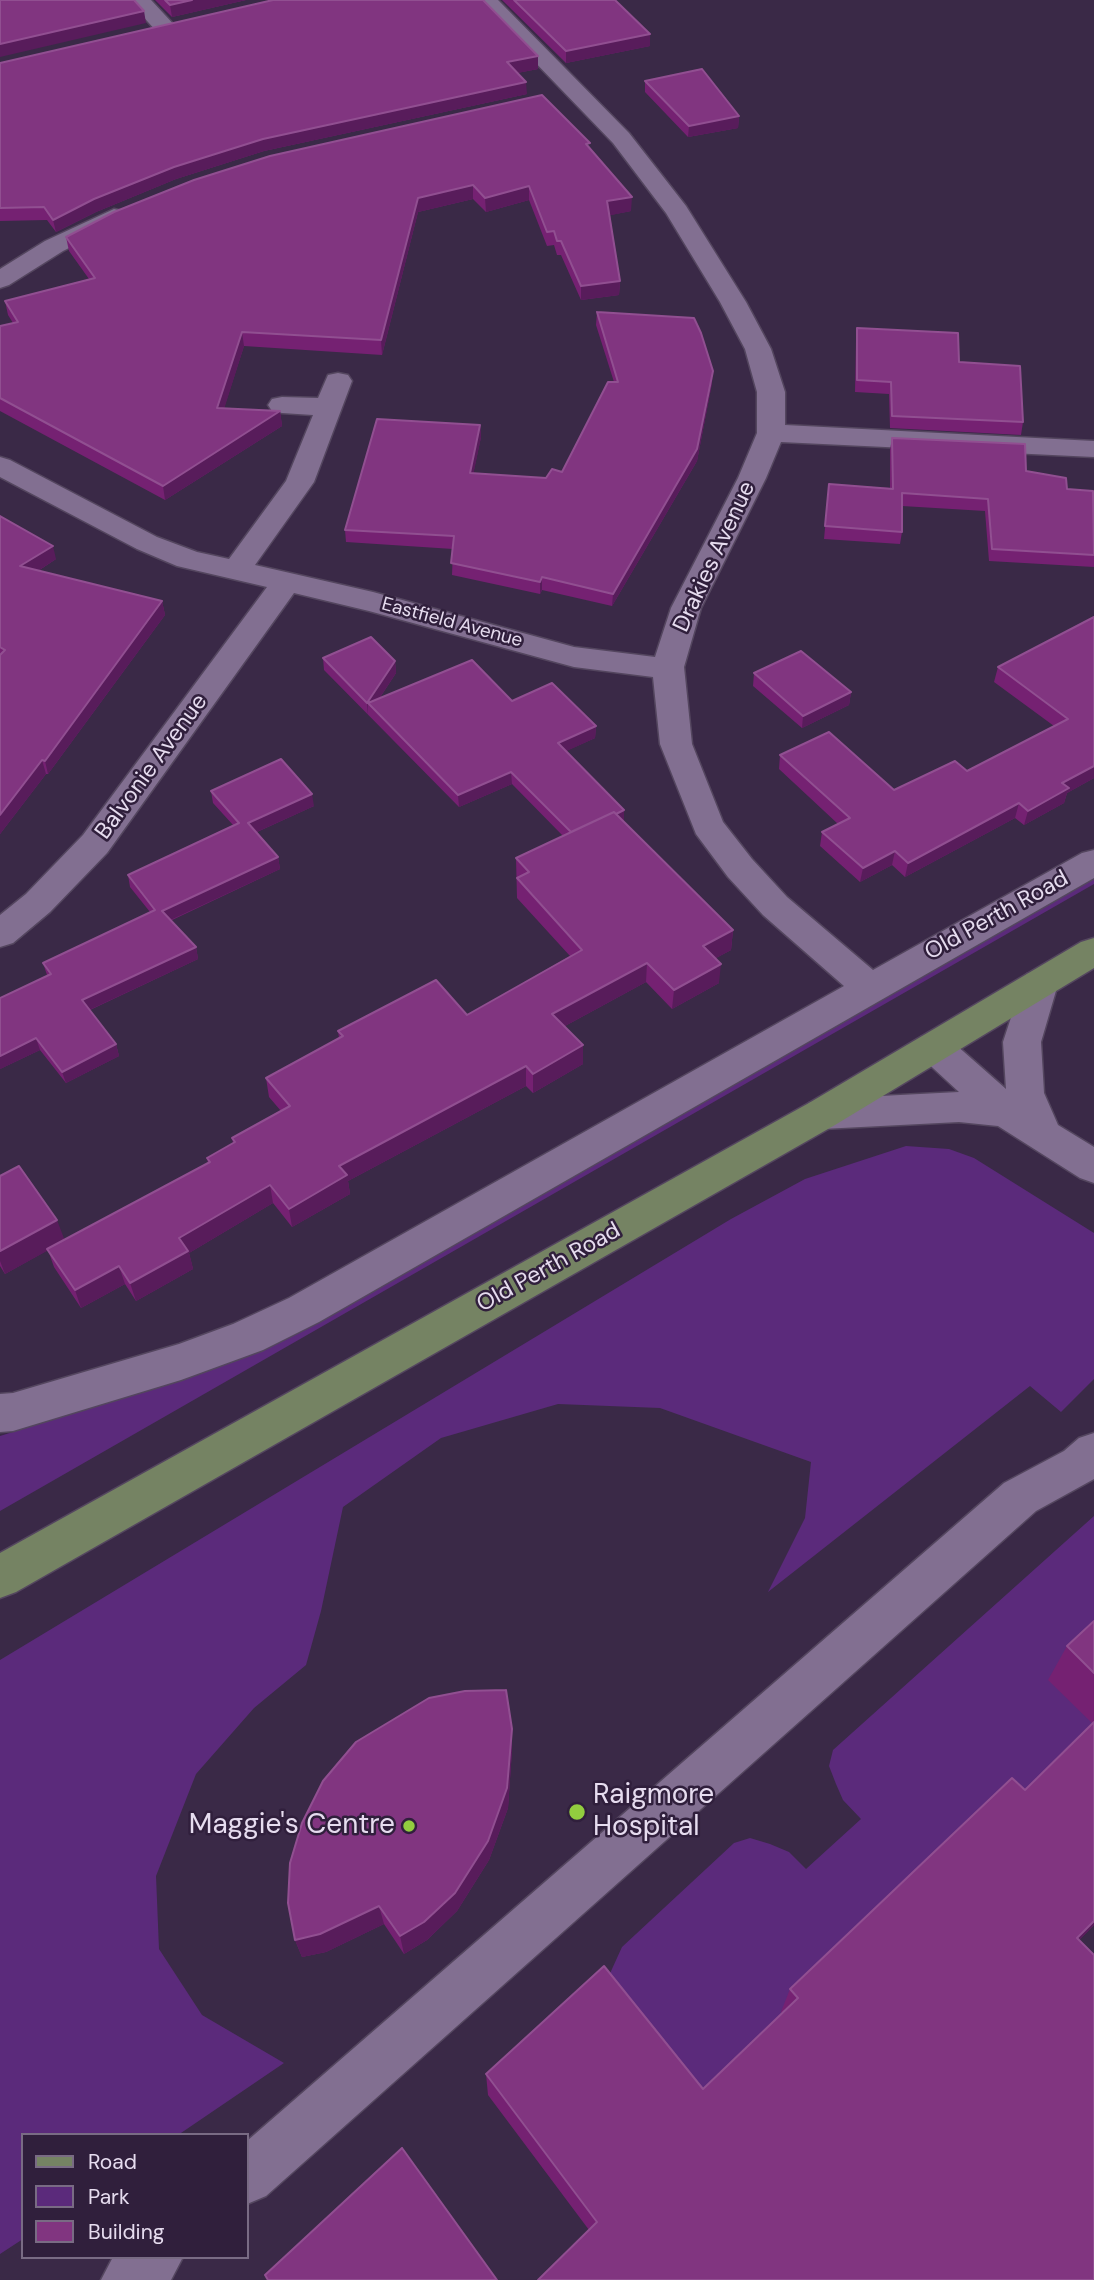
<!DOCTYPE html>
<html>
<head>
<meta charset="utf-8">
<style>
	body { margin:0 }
	#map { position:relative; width:1094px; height:2280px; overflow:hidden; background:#3a2947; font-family:"DM Sans",sans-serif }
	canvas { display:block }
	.legend { position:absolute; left:21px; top:2133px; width:228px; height:126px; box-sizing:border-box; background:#301f3c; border:2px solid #796b84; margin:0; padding:9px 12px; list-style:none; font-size:21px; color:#e6dcef }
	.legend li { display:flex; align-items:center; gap:14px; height:35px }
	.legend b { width:35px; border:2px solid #796b84 }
</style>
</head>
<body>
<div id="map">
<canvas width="1094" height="2280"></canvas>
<ul class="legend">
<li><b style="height:9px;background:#758363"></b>Road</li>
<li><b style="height:19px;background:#5b2a7b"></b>Park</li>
<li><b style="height:19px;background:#813580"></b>Building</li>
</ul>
</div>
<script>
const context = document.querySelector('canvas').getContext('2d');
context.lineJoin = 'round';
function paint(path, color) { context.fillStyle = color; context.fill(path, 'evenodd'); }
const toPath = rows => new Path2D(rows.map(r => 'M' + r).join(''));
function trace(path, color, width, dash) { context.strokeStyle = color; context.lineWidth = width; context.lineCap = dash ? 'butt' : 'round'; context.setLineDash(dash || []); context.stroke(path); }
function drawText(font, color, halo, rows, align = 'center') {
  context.font = font + ' "DM Sans",sans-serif'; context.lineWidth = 5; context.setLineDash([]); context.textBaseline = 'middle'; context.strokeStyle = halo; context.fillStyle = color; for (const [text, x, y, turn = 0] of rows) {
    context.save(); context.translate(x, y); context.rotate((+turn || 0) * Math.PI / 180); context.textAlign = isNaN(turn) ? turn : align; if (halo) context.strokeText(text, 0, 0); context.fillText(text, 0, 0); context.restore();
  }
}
paint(toPath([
	[1094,872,1094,884,0,1511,0,1436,196,1375,253,1352],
	[906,1146,949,1149,974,1158,1094,1233,1094,1379,1061,1412,1030,1386,768,1592,805,1518,811,1462,660,1408,558,1404,441,1438,343,1507,321,1611,306,1665,254,1708,196,1774,156,1876,159,1949,202,2015,284,2063,178,2135,23,2135,23,2239,0,2254,0,1660,731,1219,805,1179],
	[1094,1516,1094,1735,781,2013,788,2021,850,2262,602,1991,622,1947,734,1843,750,1838,770,1844,789,1852,806,1869,861,1819,843,1800,836,1784,829,1766,833,1750]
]), '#5b2a7b');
const minor = toPath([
	[128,0,151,0,177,28,174,33,166,35,158,33,128,0],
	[475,0,498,0,629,133,686,206,746,302,771,349,785,392,785,425,1094,441,1094,457,781,442,766,478,701,608,684,667,692,744,723,822,752,859,787,897,873,970,1082,853,1094,850,1094,878,319,1322,263,1350,181,1380,13,1431,0,1432,0,1394,13,1393,179,1344,233,1324,289,1298,844,986,763,915,728,877,696,834,660,744,653,677,574,667,369,611,294,593,107,853,50,912,13,943,0,947,0,915,26,894,83,835,267,587,177,566,137,549,0,477,0,457,10,460,157,537,197,552,229,559,286,481,313,415,282,413,272,411,268,405,272,399,282,397,318,398,328,375,338,373,348,375,352,381,314,482,255,565,373,592,574,647,655,657,671,608,738,478,757,433,757,392,745,349,720,302,666,213,613,143,475,0],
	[114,209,123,211,126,216,123,221,63,251,9,285,0,288,0,269,45,241,114,209],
	[1040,970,1053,974,1058,984,1041,1042,1044,1093,1058,1125,1094,1147,1094,1183,1080,1178,998,1126,959,1122,822,1129,809,1125,803,1114,809,1103,822,1099,959,1092,921,1057,915,1047,921,1037,934,1033,947,1037,1006,1089,1003,1042,1022,984,1027,974,1040,970],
	[1094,1433,1094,1479,1036,1511,266,2196,247,2204,247,2141,1004,1483,1064,1451,1079,1438,1094,1433],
	[113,2257,183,2257,171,2280,101,2280,113,2257]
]);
const major = toPath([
	[1094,938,1094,968,835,1125,16,1592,0,1598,0,1553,809,1103,1081,942,1094,938]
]);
trace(minor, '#54465f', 3);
trace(major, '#54465f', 3);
paint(minor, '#826f91');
paint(major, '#758363');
paint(toPath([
	[155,0,246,0,172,17],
	[502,0,615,0,650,46,566,63],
	[538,56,538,69,517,73,527,94,264,151,176,179,96,212,56,232,47,220,0,221,0,63],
	[645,81,739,116,738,128,688,137,645,92],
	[590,148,631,211,610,215,620,281,619,295,581,300,561,255,557,255,554,245,547,246,529,200,486,212,473,199,418,212,382,355,244,346,224,408,280,411,282,426,165,500,0,411,0,326,13,323,8,315,5,301,89,279,69,251,66,237],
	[597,312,712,383,697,461,612,606,542,590,540,594,452,575,453,549,346,542,345,530,480,425,481,437,473,474,546,478,562,472,614,382,596,325],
	[857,328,959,362,1023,422,1021,435,890,428,889,394,855,392,856,340],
	[892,438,1026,471,1067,489,1094,503,1094,567,989,561,985,511,902,506,902,532,900,544,824,539,829,484,890,488,890,450],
	[0,516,56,559,38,571,162,601,165,615,48,774,46,774,0,834],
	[1094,617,1094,778,1067,793,1064,803,1024,825,1015,818,905,877,892,865,860,882,820,846,822,832,838,824,779,769,780,755,894,790,967,771,1054,726,994,682,998,667],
	[323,658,395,661,396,673,379,699,512,701,596,726,595,738,566,751,624,822,733,930,731,950,716,958,719,983,672,1009,646,982,565,1026,583,1045,583,1064,533,1093,526,1086,348,1181,350,1194,292,1227,273,1203,189,1253,193,1269,136,1301,125,1284,81,1308,54,1267,48,1250,5,1274,0,1266,0,1176,64,1240,208,1163,207,1158,233,1143,232,1138,281,1111,269,1097,266,1078,339,1038,338,1031,467,1015,570,956,517,898,516,858,563,836,512,784,459,807,324,670],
	[754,673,851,692,849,705,802,728,753,686],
	[211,791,314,806,257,832,278,857,280,869,170,921,196,947,198,959,90,1010,116,1044,119,1056,66,1083,40,1050,0,1069,47,975,43,963,150,912,130,887,128,875,233,825,213,803],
	[1094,1621,1094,1925,1079,1940,589,2230,488,2095,486,2074,703,2089,782,2013,781,2012,790,1989,1025,1790,1093,1724,1048,1680,1067,1646],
	[512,1750,508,1808,489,1860,457,1911,427,1940,404,1954,384,1924,326,1952,302,1957,295,1940]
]), '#752172');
paint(toPath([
	[192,0,246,0,172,17,170,5],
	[144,11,146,23,0,57,0,44],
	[650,34,650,46,566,63,566,51],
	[538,56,538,69,507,75,507,62],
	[526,82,527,94,264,151,176,179,96,212,56,232,53,220,94,199,174,167,263,139],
	[739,116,738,128,688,137,689,126],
	[473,185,473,199,418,212,382,355,381,340,418,198],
	[529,186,529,200,486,212,485,198],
	[632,197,631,211,607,216,607,201],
	[620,281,619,295,581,300,581,286],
	[242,332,244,346,220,422,217,408],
	[713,371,712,383,697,461,612,606,613,594],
	[280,411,282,426,165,500,163,486],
	[480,425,481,437,471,486,470,473],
	[53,546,56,559,24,580,20,566],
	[542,577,542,590,540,594,540,582],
	[162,601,165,615,48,774,45,761],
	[395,661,396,673,373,708,368,703,368,715,367,703],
	[851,692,849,705,802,728,803,716],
	[596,726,595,738,558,755,558,743],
	[42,760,46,774,0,834,0,815],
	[1094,766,1094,778,1067,793,1064,803,1024,825,1028,811,1062,783],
	[511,772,512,784,459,807,458,795],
	[312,794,314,806,250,835,248,823],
	[1019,803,1015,818,905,877,908,863],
	[624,810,624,822,573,834],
	[895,851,892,865,860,882,863,868],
	[278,857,280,869,164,923,162,911],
	[733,930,731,950,701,966,703,946],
	[196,947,198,959,85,1012,82,1000],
	[647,963,646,982,552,1033,552,1014],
	[721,964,719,983,672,1009,674,990],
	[36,1038,40,1050,0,1069,0,1056],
	[116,1044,119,1056,66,1083,62,1072],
	[583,1045,583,1064,533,1093,533,1074],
	[526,1066,526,1086,348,1181,350,1194,292,1227,289,1209,339,1166],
	[270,1185,273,1203,189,1253,193,1269,136,1301,130,1283,179,1238],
	[57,1220,65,1241,5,1274,0,1261,0,1251],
	[119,1266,125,1284,81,1308,75,1290],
	[512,1729,512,1750,508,1808,489,1860,457,1911,427,1940,404,1954,400,1936],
	[379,1906,384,1924,326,1952,302,1957,295,1940],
	[1094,1921,1094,1925,1057,1963,1077,1938]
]), '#581c5b');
const building = toPath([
	[0,0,134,0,144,11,0,44,0,0],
	[165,0,192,0,170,5,165,0],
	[273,0,483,0,538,56,507,62,526,82,263,139,174,167,94,199,53,220,44,207,0,208,0,63,273,0],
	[514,0,615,0,650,34,566,51,514,0],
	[702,69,739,116,689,126,645,81,702,69],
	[542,95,590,143,586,144,632,197,607,201,620,281,581,286,561,241,557,241,554,231,547,232,529,186,485,198,473,185,418,198,381,340,242,332,217,408,280,411,163,486,0,398,0,326,18,322,5,301,95,278,66,237,114,212,194,180,270,156,542,95],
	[597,312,694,318,701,333,713,371,697,449,613,594,542,577,540,582,451,563,454,536,345,530,377,419,480,425,470,473,546,478,552,469,562,472,608,382,618,382,597,312],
	[857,328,958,333,959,362,1020,366,1023,422,892,416,891,382,857,380,857,328],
	[892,438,1025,444,1026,471,1066,478,1067,489,1093,491,1094,555,992,549,988,499,902,493,902,532,825,526,829,484,893,489,892,438],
	[0,516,53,546,20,566,162,601,45,761,42,760,0,815,0,655,5,650,0,647,0,516],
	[1094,617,1094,766,1062,783,1069,788,1028,811,1019,803,908,863,895,851,863,868,822,832,850,818,780,755,829,732,894,790,955,761,967,771,1068,719,998,667,1094,617],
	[371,637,395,661,367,703,323,658,371,637],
	[801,651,851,692,803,716,754,673,801,651],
	[472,660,512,701,552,683,596,726,558,743,624,810,616,814,614,812,571,832,511,772,458,795,368,703,472,660],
	[281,759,312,794,248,823,278,857,162,911,196,947,82,1000,116,1044,62,1072,36,1038,0,1056,0,998,51,974,43,963,155,910,128,875,239,823,211,791,281,759],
	[614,812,733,930,703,946,721,964,674,990,647,963,552,1014,583,1045,533,1074,526,1066,339,1166,347,1175,289,1209,270,1185,179,1238,188,1251,130,1283,119,1266,75,1290,47,1249,210,1162,207,1158,235,1142,232,1138,290,1106,266,1078,343,1036,338,1031,436,980,467,1015,582,950,517,878,529,872,516,858,614,812],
	[19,1166,57,1220,0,1251,0,1176,19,1166],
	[1094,1621,1094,1673,1067,1646,1094,1621],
	[506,1690,512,1729,507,1788,488,1841,455,1893,424,1922,400,1936,379,1906,320,1934,295,1940,288,1903,290,1863,302,1823,323,1781,356,1742,429,1698,465,1691,506,1690],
	[1094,1722,1094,1921,1077,1938,1094,1955,1094,2280,538,2280,597,2222,486,2074,604,1966,703,2089,798,1998,790,1989,1012,1778,1025,1790,1094,1722],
	[402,2148,497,2280,268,2280,265,2275,402,2148]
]);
paint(building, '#813580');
trace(building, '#914f91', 2);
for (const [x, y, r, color] of [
	[577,1812,9,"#92cd3f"],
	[409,1826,7,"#92cd3f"]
]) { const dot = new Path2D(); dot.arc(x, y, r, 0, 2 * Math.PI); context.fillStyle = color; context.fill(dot); trace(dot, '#301f3c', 2.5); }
drawText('19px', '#e6dcef', '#301f3c', [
	["Eastfield Avenue",452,623,15]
]);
drawText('23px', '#e6dcef', '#301f3c', [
	["Drakies Avenue",715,557,-65],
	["Balvonie Avenue",152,767,-54],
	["Old Perth Road",997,916,-29],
	["Old Perth Road",549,1268,-29]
]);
drawText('28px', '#e6dcef', '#301f3c', [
	["Raigmore",593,1796],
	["Hospital",593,1828],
	["Maggie's Centre",395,1826,"right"]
], 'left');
</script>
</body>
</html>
